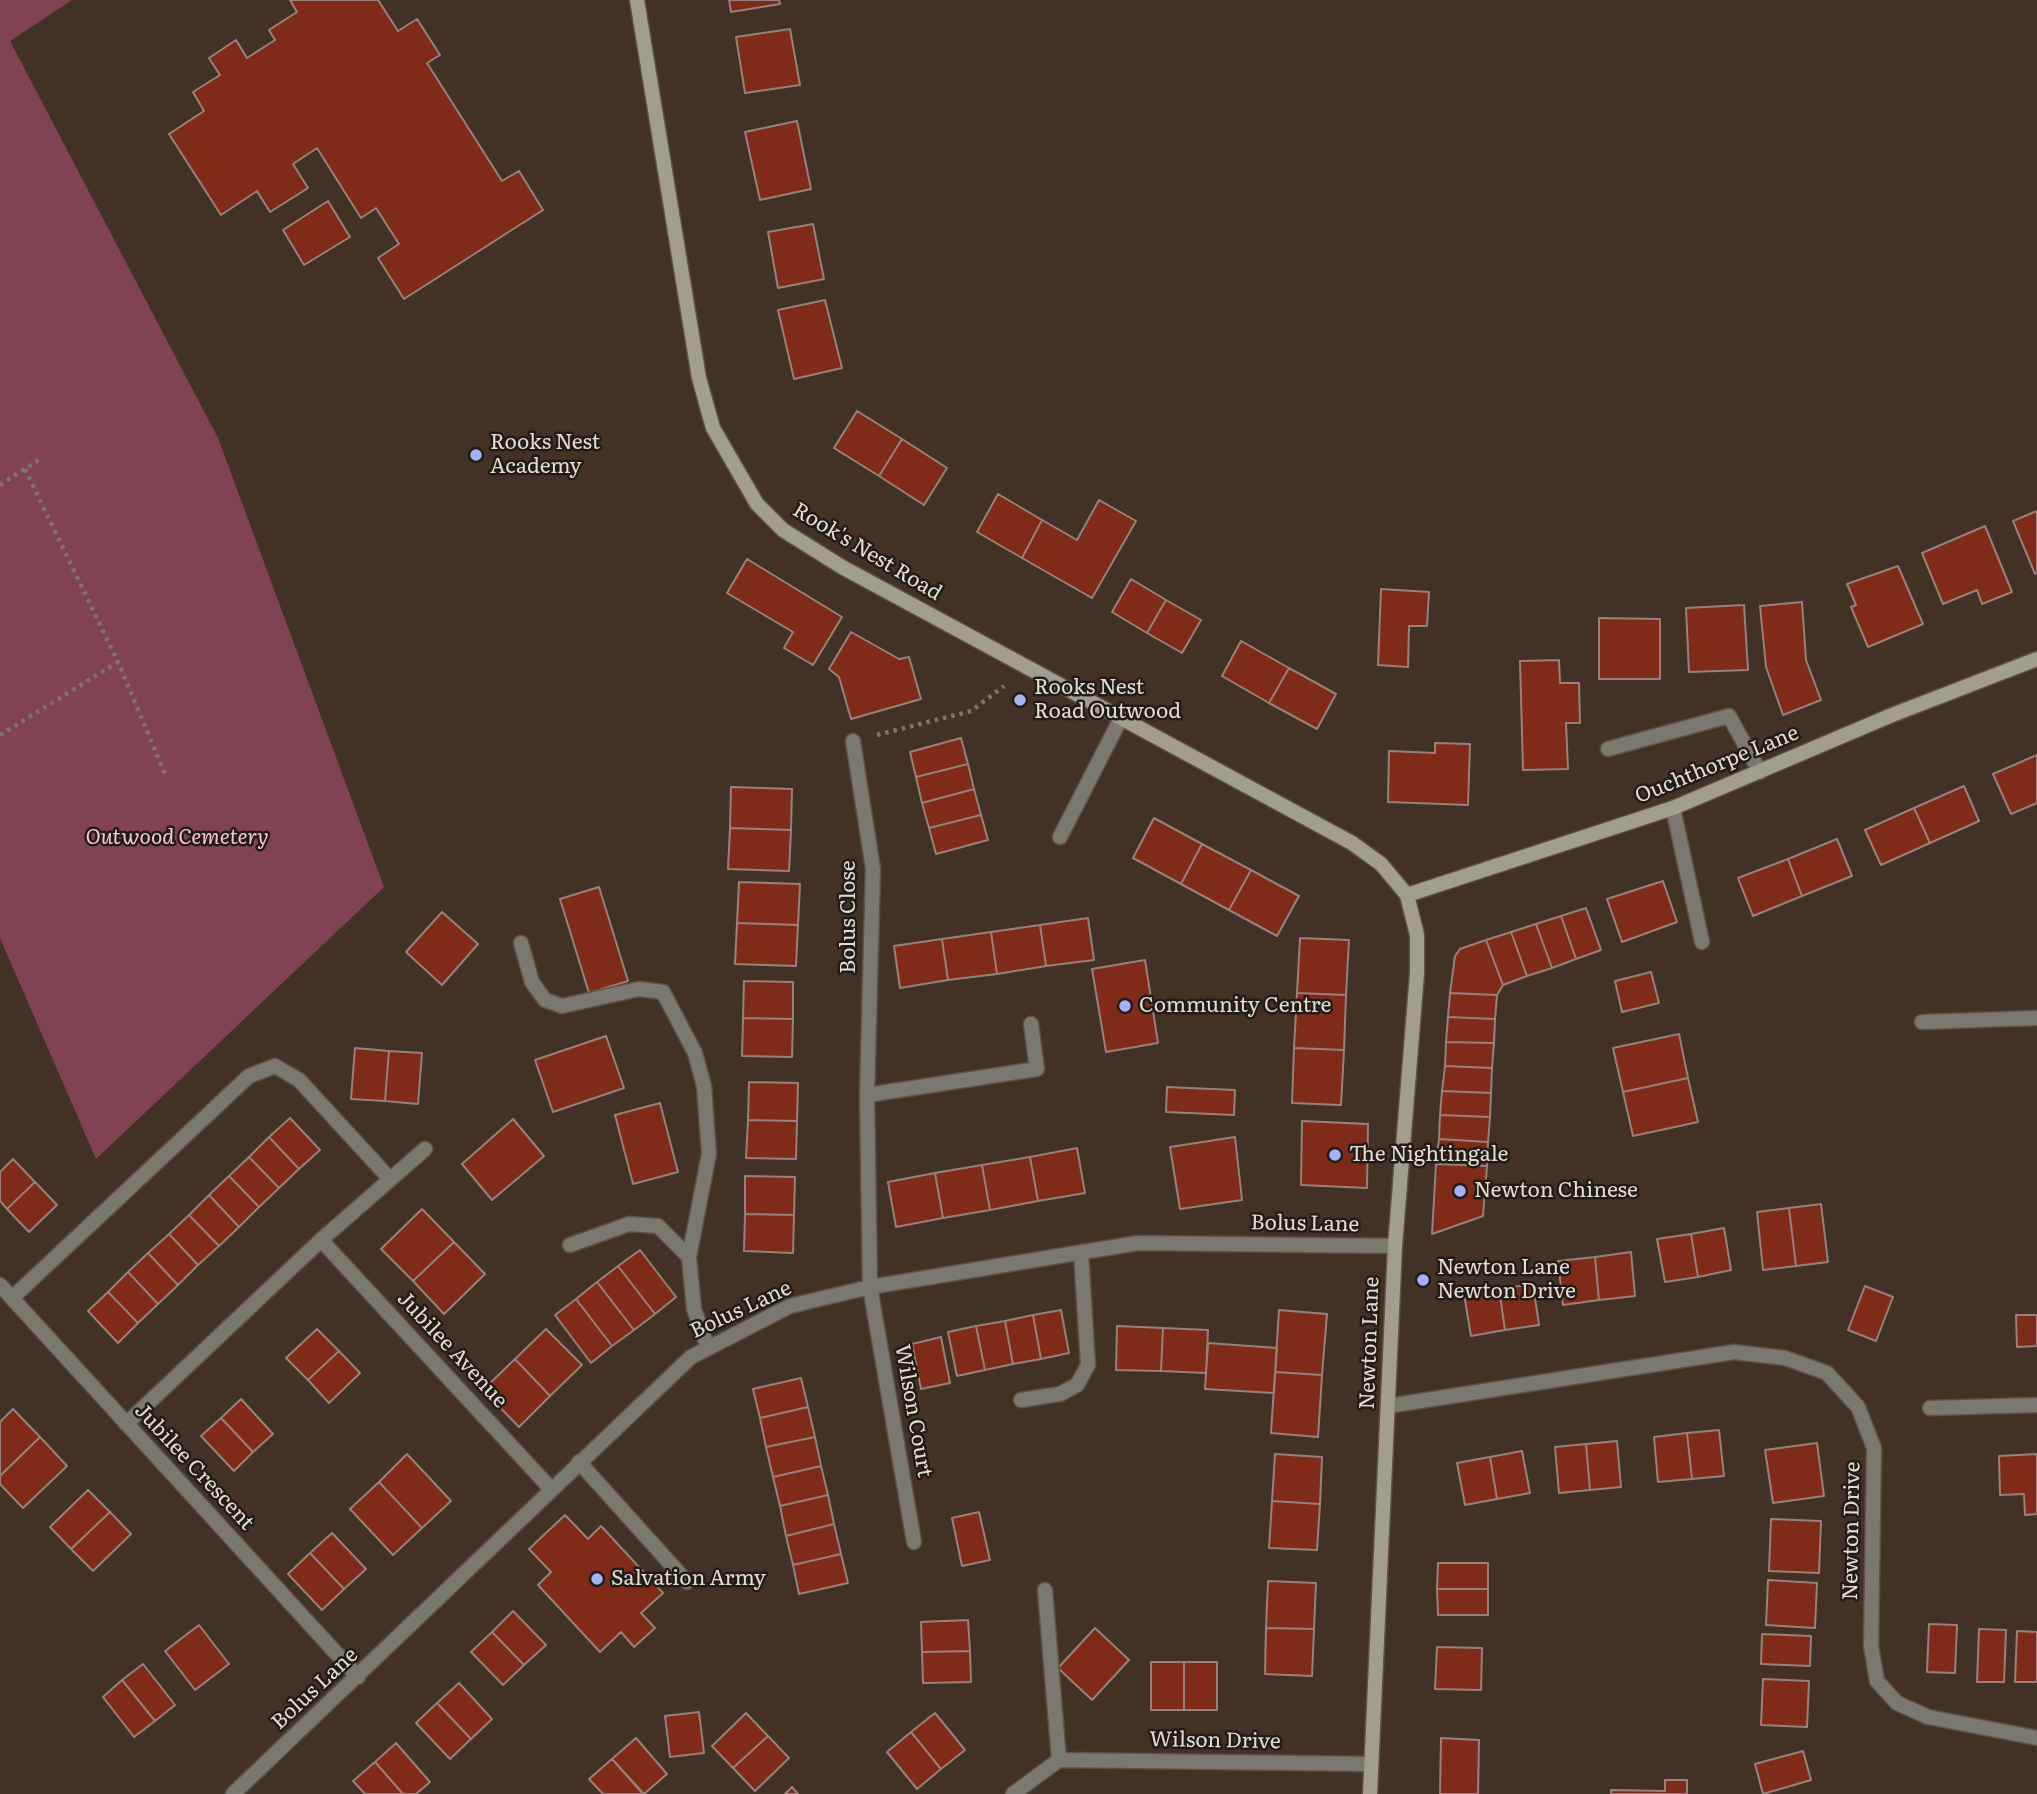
<!DOCTYPE html>
<html>
<head>
<meta charset="utf-8">
<style>
	body { margin:0 }
	canvas { display:block; background:#413225 }
</style>
</head>
<body>
<canvas width="2037" height="1794"></canvas>
<script>
const context = document.querySelector('canvas').getContext('2d');
context.lineJoin = 'round';
function paint(path, color) { context.fillStyle = color; context.fill(path, 'evenodd'); }
const toPath = rows => new Path2D(rows.map(r => 'M' + r).join(''));
function trace(path, color, width, dash) { context.strokeStyle = color; context.lineWidth = width; context.lineCap = dash ? 'butt' : 'round'; context.setLineDash(dash || []); context.stroke(path); }
function drawText(font, color, halo, rows, align = 'center') {
  context.font = font + ' Literata,serif'; context.lineWidth = 5; context.setLineDash([]); context.textBaseline = 'middle'; context.strokeStyle = halo; context.fillStyle = color; for (const [text, x, y, turn = 0] of rows) {
    context.save(); context.translate(x, y); context.rotate((+turn || 0) * Math.PI / 180); context.textAlign = isNaN(turn) ? turn : align; if (halo) context.strokeText(text, 0, 0); context.fillText(text, 0, 0); context.restore();
  }
}
paint(toPath([
	[0,0,72,0,10,41,218,438,384,887,96,1159,0,938]
]), '#814253');
const building = toPath([
	[290,0,378,0,398,31,417,19,440,55,427,63,502,181,519,171,543,210,404,299,378,258,399,244,376,208,361,218,317,148,293,164,308,188,270,212,257,191,221,215,169,134,204,111,193,92,220,75,209,58,236,40,247,58,275,40,269,30,297,12,290,0],
	[729,0,779,0,780,4,731,12,729,0],
	[790,29,800,85,745,93,736,37,790,29],
	[797,121,811,189,760,200,745,132,797,121],
	[328,201,350,237,304,265,283,230,328,201],
	[813,224,824,279,778,288,768,232,813,224],
	[825,300,842,368,794,379,778,310,825,300],
	[857,411,902,439,879,476,834,448,857,411],
	[902,439,947,468,924,505,879,476,902,439],
	[998,494,1042,520,1022,558,977,532,998,494],
	[1099,500,1136,521,1092,598,1022,558,1042,520,1077,540,1099,500],
	[2037,511,2037,573,2035,574,2013,521,2037,511],
	[1985,526,2012,592,1982,604,1977,590,1943,604,1922,553,1985,526],
	[747,559,842,617,813,665,784,648,793,632,727,593,747,559],
	[1898,566,1923,624,1868,647,1851,607,1856,605,1847,584,1898,566],
	[1131,579,1166,600,1147,633,1112,612,1131,579],
	[1381,589,1429,592,1427,626,1409,626,1408,667,1378,665,1381,589],
	[1166,600,1201,620,1182,653,1147,633,1166,600],
	[1802,602,1806,660,1821,700,1783,715,1766,667,1760,606,1802,602],
	[1744,605,1748,670,1689,672,1686,608,1744,605],
	[1599,618,1660,619,1660,679,1599,679,1599,618],
	[851,632,899,659,909,657,921,699,851,719,839,677,829,669,851,632],
	[1241,641,1289,668,1269,703,1222,676,1241,641],
	[1559,660,1560,683,1579,683,1580,723,1566,723,1568,769,1523,770,1520,661,1559,660],
	[1289,668,1336,694,1317,729,1269,703,1289,668],
	[961,738,968,764,916,777,910,752,961,738],
	[1435,743,1470,744,1468,805,1388,802,1389,751,1435,753,1435,743],
	[2037,755,2037,803,2011,814,1993,774,2037,755],
	[968,764,974,789,922,803,916,777,968,764],
	[1964,786,1979,821,1930,843,1914,808,1964,786],
	[731,787,792,789,791,830,730,828,731,787],
	[974,789,981,815,929,828,922,803,974,789],
	[1914,808,1930,843,1881,865,1865,830,1914,808],
	[981,815,988,840,936,854,929,828,981,815],
	[1154,818,1202,844,1181,884,1133,858,1154,818],
	[730,828,791,830,789,871,728,869,730,828],
	[1837,839,1852,876,1802,896,1788,859,1837,839],
	[1202,844,1251,870,1229,910,1181,884,1202,844],
	[1788,859,1802,896,1753,916,1738,878,1788,859],
	[1251,870,1299,896,1277,936,1229,910,1251,870],
	[1663,881,1677,922,1622,942,1607,899,1663,881],
	[739,882,800,884,798,925,737,923,739,882],
	[599,887,628,981,589,993,560,899,599,887],
	[1586,908,1601,950,1576,959,1561,916,1586,908],
	[442,912,478,944,442,985,406,952,442,912],
	[1561,916,1576,959,1552,968,1536,924,1561,916],
	[1088,918,1094,960,1046,966,1040,925,1088,918],
	[737,923,798,925,796,966,735,964,737,923],
	[1536,924,1552,968,1527,976,1511,932,1536,924],
	[1040,925,1046,966,997,974,991,932,1040,925],
	[991,932,997,974,948,980,942,939,991,932],
	[1511,932,1527,976,1503,985,1486,940,1511,932],
	[1300,938,1349,940,1346,995,1297,993,1300,938],
	[942,939,948,980,900,988,894,946,942,939],
	[1486,940,1503,985,1497,995,1450,993,1455,956,1460,949,1486,940],
	[1145,960,1158,1043,1106,1052,1092,969,1145,960],
	[1651,972,1659,1003,1622,1012,1615,981,1651,972],
	[744,981,793,982,793,1019,743,1018,744,981],
	[1297,993,1346,995,1344,1050,1294,1048,1297,993],
	[1450,993,1497,995,1495,1019,1448,1017,1450,993],
	[1448,1017,1495,1019,1494,1043,1446,1042,1448,1017],
	[743,1018,793,1019,792,1057,742,1056,743,1018],
	[1679,1034,1688,1078,1623,1092,1613,1048,1679,1034],
	[606,1036,624,1088,553,1112,535,1060,606,1036],
	[1446,1042,1494,1043,1492,1068,1445,1066,1446,1042],
	[355,1048,389,1051,385,1101,351,1099,355,1048],
	[1294,1048,1344,1050,1341,1105,1292,1103,1294,1048],
	[389,1051,422,1053,418,1104,385,1101,389,1051],
	[1445,1066,1492,1068,1491,1093,1442,1091,1445,1066],
	[1688,1078,1698,1122,1633,1136,1623,1092,1688,1078],
	[749,1082,798,1083,797,1121,748,1120,749,1082],
	[1167,1087,1235,1090,1234,1115,1166,1112,1167,1087],
	[1442,1091,1491,1093,1490,1117,1440,1115,1442,1091],
	[660,1103,678,1172,633,1184,615,1115,660,1103],
	[1440,1115,1490,1117,1488,1142,1439,1139,1440,1115],
	[290,1118,320,1150,299,1169,269,1137,290,1118],
	[513,1119,544,1156,492,1200,462,1164,513,1119],
	[748,1120,797,1121,796,1159,746,1158,748,1120],
	[1302,1121,1368,1124,1367,1188,1301,1185,1302,1121],
	[269,1137,299,1169,279,1188,249,1157,269,1137],
	[1235,1137,1242,1200,1180,1209,1170,1147,1235,1137],
	[1439,1139,1488,1142,1487,1166,1436,1164,1439,1139],
	[1077,1148,1085,1193,1038,1201,1030,1157,1077,1148],
	[249,1157,279,1188,259,1207,229,1176,249,1157],
	[1030,1157,1038,1201,990,1210,982,1165,1030,1157],
	[13,1159,35,1182,7,1209,0,1201,0,1172,13,1159],
	[1436,1164,1487,1166,1483,1216,1432,1234,1436,1164],
	[982,1165,990,1210,943,1218,935,1173,982,1165],
	[935,1173,943,1218,896,1227,888,1182,935,1173],
	[229,1176,259,1207,239,1227,209,1195,229,1176],
	[745,1176,795,1177,794,1215,745,1214,745,1176],
	[35,1182,57,1205,29,1232,7,1209,35,1182],
	[209,1195,239,1227,219,1246,189,1215,209,1195],
	[1821,1204,1828,1262,1796,1266,1789,1208,1821,1204],
	[1789,1208,1796,1266,1763,1270,1757,1212,1789,1208],
	[422,1209,454,1242,413,1281,381,1249,422,1209],
	[745,1214,794,1215,793,1253,744,1251,745,1214],
	[189,1215,219,1246,198,1265,169,1234,189,1215],
	[1724,1228,1731,1270,1698,1277,1691,1234,1724,1228],
	[169,1234,198,1265,178,1285,148,1253,169,1234],
	[1691,1234,1698,1277,1665,1282,1657,1239,1691,1234],
	[454,1242,485,1274,444,1314,413,1281,454,1242],
	[640,1250,676,1297,655,1314,618,1266,640,1250],
	[1631,1252,1635,1296,1599,1300,1595,1257,1631,1252],
	[148,1253,178,1285,158,1304,128,1272,148,1253],
	[1595,1257,1599,1300,1563,1305,1558,1261,1595,1257],
	[618,1266,655,1314,634,1330,597,1282,618,1266],
	[128,1272,158,1304,138,1323,108,1292,128,1272],
	[597,1282,634,1330,612,1346,576,1299,597,1282],
	[1533,1284,1539,1325,1505,1330,1499,1289,1533,1284],
	[1865,1286,1893,1297,1876,1341,1848,1330,1865,1286],
	[1499,1289,1505,1330,1471,1336,1464,1294,1499,1289],
	[108,1292,138,1323,118,1343,88,1311,108,1292],
	[576,1299,612,1346,591,1363,555,1315,576,1299],
	[1061,1310,1069,1353,1041,1359,1033,1315,1061,1310],
	[1279,1310,1327,1314,1322,1375,1275,1372,1279,1310],
	[1033,1315,1041,1359,1013,1364,1005,1321,1033,1315],
	[2016,1315,2037,1315,2037,1346,2017,1347,2016,1315],
	[1005,1321,1013,1364,985,1370,976,1326,1005,1321],
	[976,1326,985,1370,957,1376,948,1332,976,1326],
	[1117,1326,1163,1328,1161,1371,1116,1370,1117,1326],
	[1163,1328,1208,1330,1206,1373,1161,1371,1163,1328],
	[317,1329,339,1351,308,1380,286,1358,317,1329],
	[546,1329,582,1365,550,1396,515,1359,546,1329],
	[941,1337,950,1383,921,1389,912,1344,941,1337],
	[1208,1343,1277,1348,1274,1393,1205,1389,1208,1343],
	[339,1351,360,1373,329,1403,308,1380,339,1351],
	[515,1359,550,1396,519,1427,483,1390,515,1359],
	[1275,1372,1322,1375,1318,1437,1271,1433,1275,1372],
	[801,1378,808,1407,760,1418,753,1389,801,1378],
	[241,1399,273,1434,253,1452,221,1418,241,1399],
	[808,1407,815,1437,766,1447,760,1418,808,1407],
	[13,1409,40,1437,0,1476,0,1422,13,1409],
	[221,1418,253,1452,234,1471,201,1436,221,1418],
	[1719,1430,1724,1476,1692,1479,1687,1433,1719,1430],
	[1687,1433,1692,1479,1658,1482,1654,1437,1687,1433],
	[40,1437,67,1466,23,1508,0,1484,0,1476,40,1437],
	[815,1437,821,1466,773,1477,766,1447,815,1437],
	[1617,1441,1621,1487,1590,1490,1586,1444,1617,1441],
	[1817,1443,1824,1496,1773,1503,1765,1450,1817,1443],
	[1586,1444,1590,1490,1559,1493,1555,1447,1586,1444],
	[1522,1451,1530,1493,1497,1499,1490,1457,1522,1451],
	[407,1454,451,1501,422,1528,379,1482,407,1454],
	[1275,1454,1322,1457,1320,1504,1272,1501,1275,1454],
	[2037,1454,2037,1514,2025,1515,2024,1494,2000,1495,1999,1456,2037,1454],
	[1490,1457,1497,1499,1465,1505,1457,1463,1490,1457],
	[821,1466,828,1495,780,1506,773,1477,821,1466],
	[379,1482,422,1528,393,1555,350,1509,379,1482],
	[88,1490,110,1512,71,1549,50,1527,88,1490],
	[828,1495,834,1524,786,1536,780,1506,828,1495],
	[1272,1501,1320,1504,1317,1550,1269,1548,1272,1501],
	[110,1512,131,1534,93,1571,71,1549,110,1512],
	[979,1512,990,1560,962,1566,952,1518,979,1512],
	[565,1515,588,1539,601,1526,663,1593,641,1613,655,1628,634,1647,621,1632,600,1652,538,1585,551,1572,529,1549,565,1515],
	[1771,1519,1821,1521,1819,1573,1769,1571,1771,1519],
	[834,1524,841,1554,793,1565,786,1536,834,1524],
	[332,1533,366,1569,344,1589,310,1553,332,1533],
	[310,1553,344,1589,322,1610,288,1574,310,1553],
	[841,1554,848,1583,799,1594,793,1565,841,1554],
	[1438,1563,1488,1563,1488,1589,1437,1589,1438,1563],
	[1768,1580,1817,1583,1815,1628,1766,1625,1768,1580],
	[1268,1581,1316,1583,1314,1629,1266,1628,1268,1581],
	[1437,1589,1488,1589,1488,1615,1438,1615,1437,1589],
	[513,1611,546,1645,524,1665,492,1632,513,1611],
	[968,1620,970,1651,922,1652,921,1622,968,1620],
	[1929,1624,1957,1625,1955,1673,1927,1672,1929,1624],
	[199,1625,229,1664,195,1690,165,1651,199,1625],
	[1095,1628,1129,1660,1092,1700,1058,1668,1095,1628],
	[1266,1628,1314,1629,1312,1676,1265,1674,1266,1628],
	[1979,1629,2006,1630,2004,1682,1977,1682,1979,1629],
	[2017,1631,2037,1632,2037,1682,2015,1682,2017,1631],
	[492,1632,524,1665,503,1685,471,1652,492,1632],
	[1762,1634,1811,1636,1810,1666,1761,1664,1762,1634],
	[1437,1647,1482,1648,1481,1690,1435,1689,1437,1647],
	[970,1651,971,1682,923,1683,922,1652,970,1651],
	[1151,1662,1184,1662,1184,1710,1151,1710,1151,1662],
	[1184,1662,1217,1662,1217,1710,1184,1710,1184,1662],
	[143,1664,175,1705,155,1721,122,1680,143,1664],
	[1763,1679,1809,1681,1807,1727,1761,1725,1763,1679],
	[122,1680,155,1721,134,1737,103,1697,122,1680],
	[459,1683,492,1719,471,1739,437,1703,459,1683],
	[437,1703,471,1739,450,1759,416,1723,437,1703],
	[699,1712,704,1753,670,1757,665,1716,699,1712],
	[746,1713,768,1736,733,1768,712,1746,746,1713],
	[935,1713,965,1750,941,1769,911,1732,935,1713],
	[911,1732,941,1769,917,1789,887,1752,911,1732],
	[768,1736,789,1758,755,1791,733,1768,768,1736],
	[636,1738,667,1774,644,1794,612,1759,636,1738],
	[1441,1738,1479,1740,1478,1794,1440,1794,1441,1738],
	[396,1743,430,1782,416,1794,403,1794,375,1762,396,1743],
	[1803,1751,1811,1780,1763,1794,1755,1764,1803,1751],
	[612,1759,643,1794,603,1794,589,1779,612,1759],
	[375,1762,403,1794,365,1794,353,1781,375,1762],
	[1665,1780,1687,1780,1687,1794,1611,1794,1611,1790,1665,1791,1665,1780],
	[792,1787,798,1794,785,1794,792,1787]
]);
paint(building, '#7f2b18');
trace(building, '#98817b', 2);
const lane = toPath([
	[1060,837,1121,718],
	[521,943,532,982,545,1000,562,1006,639,989,663,992,695,1053,704,1086,709,1154,689,1257,694,1309,708,1348],
	[1922,1022,2037,1018],
	[570,1245,629,1224,658,1226,689,1257],
	[12,1298,249,1076,275,1066,299,1080,390,1179],
	[1021,1400,1060,1394,1077,1385,1088,1365,1081,1252],
	[1930,1408,2037,1405],
	[579,1462,687,1582]
]);
const street = toPath([
	[853,741,873,869,867,1095,870,1287,914,1542],
	[1608,749,1729,716,1760,772],
	[1673,808,1702,942],
	[867,1095,1037,1069,1031,1024],
	[321,1240,551,1489],
	[0,1285,358,1677],
	[1388,1406,1734,1352,1785,1358,1827,1373,1858,1407,1874,1448,1871,1646,1877,1681,1897,1703,1928,1717,2037,1738],
	[126,1424,321,1240,425,1149],
	[1059,1760,1371,1764],
	[233,1794,691,1357,790,1306,870,1287,1138,1243,1395,1246],
	[1013,1794,1059,1760,1045,1590]
]);
const secondary = toPath([
	[637,0,699,378,713,428,757,504,783,530,842,567,1352,843,1381,864,1407,895,1417,935,1417,973,1395,1246,1370,1794],
	[1407,895,1673,808,1892,715,2037,659]
]);
trace(lane, '#5e5044', 17);
trace(street, '#5e5044', 17);
trace(secondary, '#5e5044', 17);
trace(toPath([
	[25,469,118,662,165,774],
	[0,485,43,457],
	[0,735,118,662],
	[877,735,971,711,1004,686]
]), '#807469', 4.5, [3.5, 5]);
trace(lane, '#7b786f', 14);
trace(street, '#7b786f', 14);
trace(secondary, '#a19d8f', 14);
for (const [x, y, r, color] of [
	[476,455,7,"#a5b1fc"],
	[1020,700,7,"#a5b1fc"],
	[1125,1006,7,"#a5b1fc"],
	[1335,1155,7,"#a5b1fc"],
	[1460,1191,7,"#a5b1fc"],
	[1423,1280,7,"#a5b1fc"],
	[597,1579,7,"#a5b1fc"]
]) { const dot = new Path2D(); dot.arc(x, y, r, 0, 2 * Math.PI); context.fillStyle = color; context.fill(dot); trace(dot, '#221c16', 2.5); }
drawText('21px', '#e4dbd3', '#221c16', [
	["Rooks Nest",490,443],
	["Academy",490,467],
	["Rooks Nest",1034,688],
	["Road Outwood",1034,712],
	["Community Centre",1139,1006],
	["The Nightingale",1349,1155],
	["Newton Chinese",1474,1191],
	["Newton Lane",1437,1268],
	["Newton Drive",1437,1292],
	["Salvation Army",611,1579]
], 'left');
drawText('21px', '#e4dbd3', '#221c16', [
	["Rook's Nest Road",867,552,31],
	["Ouchthorpe Lane",1717,765,-22],
	["Bolus Close",849,917,-90],
	["Bolus Lane",1305,1224,1],
	["Bolus Lane",741,1310,-25],
	["Newton Lane",1370,1343,-88],
	["Jubilee Avenue",452,1350,47],
	["Wilson Court",913,1411,80],
	["Jubilee Crescent",194,1467,47],
	["Newton Drive",1852,1531,-89],
	["Bolus Lane",315,1689,-43],
	["Wilson Drive",1215,1741,1]
]);
drawText('italic 21px', '#f9c5d0', '#221c16', [
	["Outwood Cemetery",177,838]
]);
</script>
</body>
</html>
